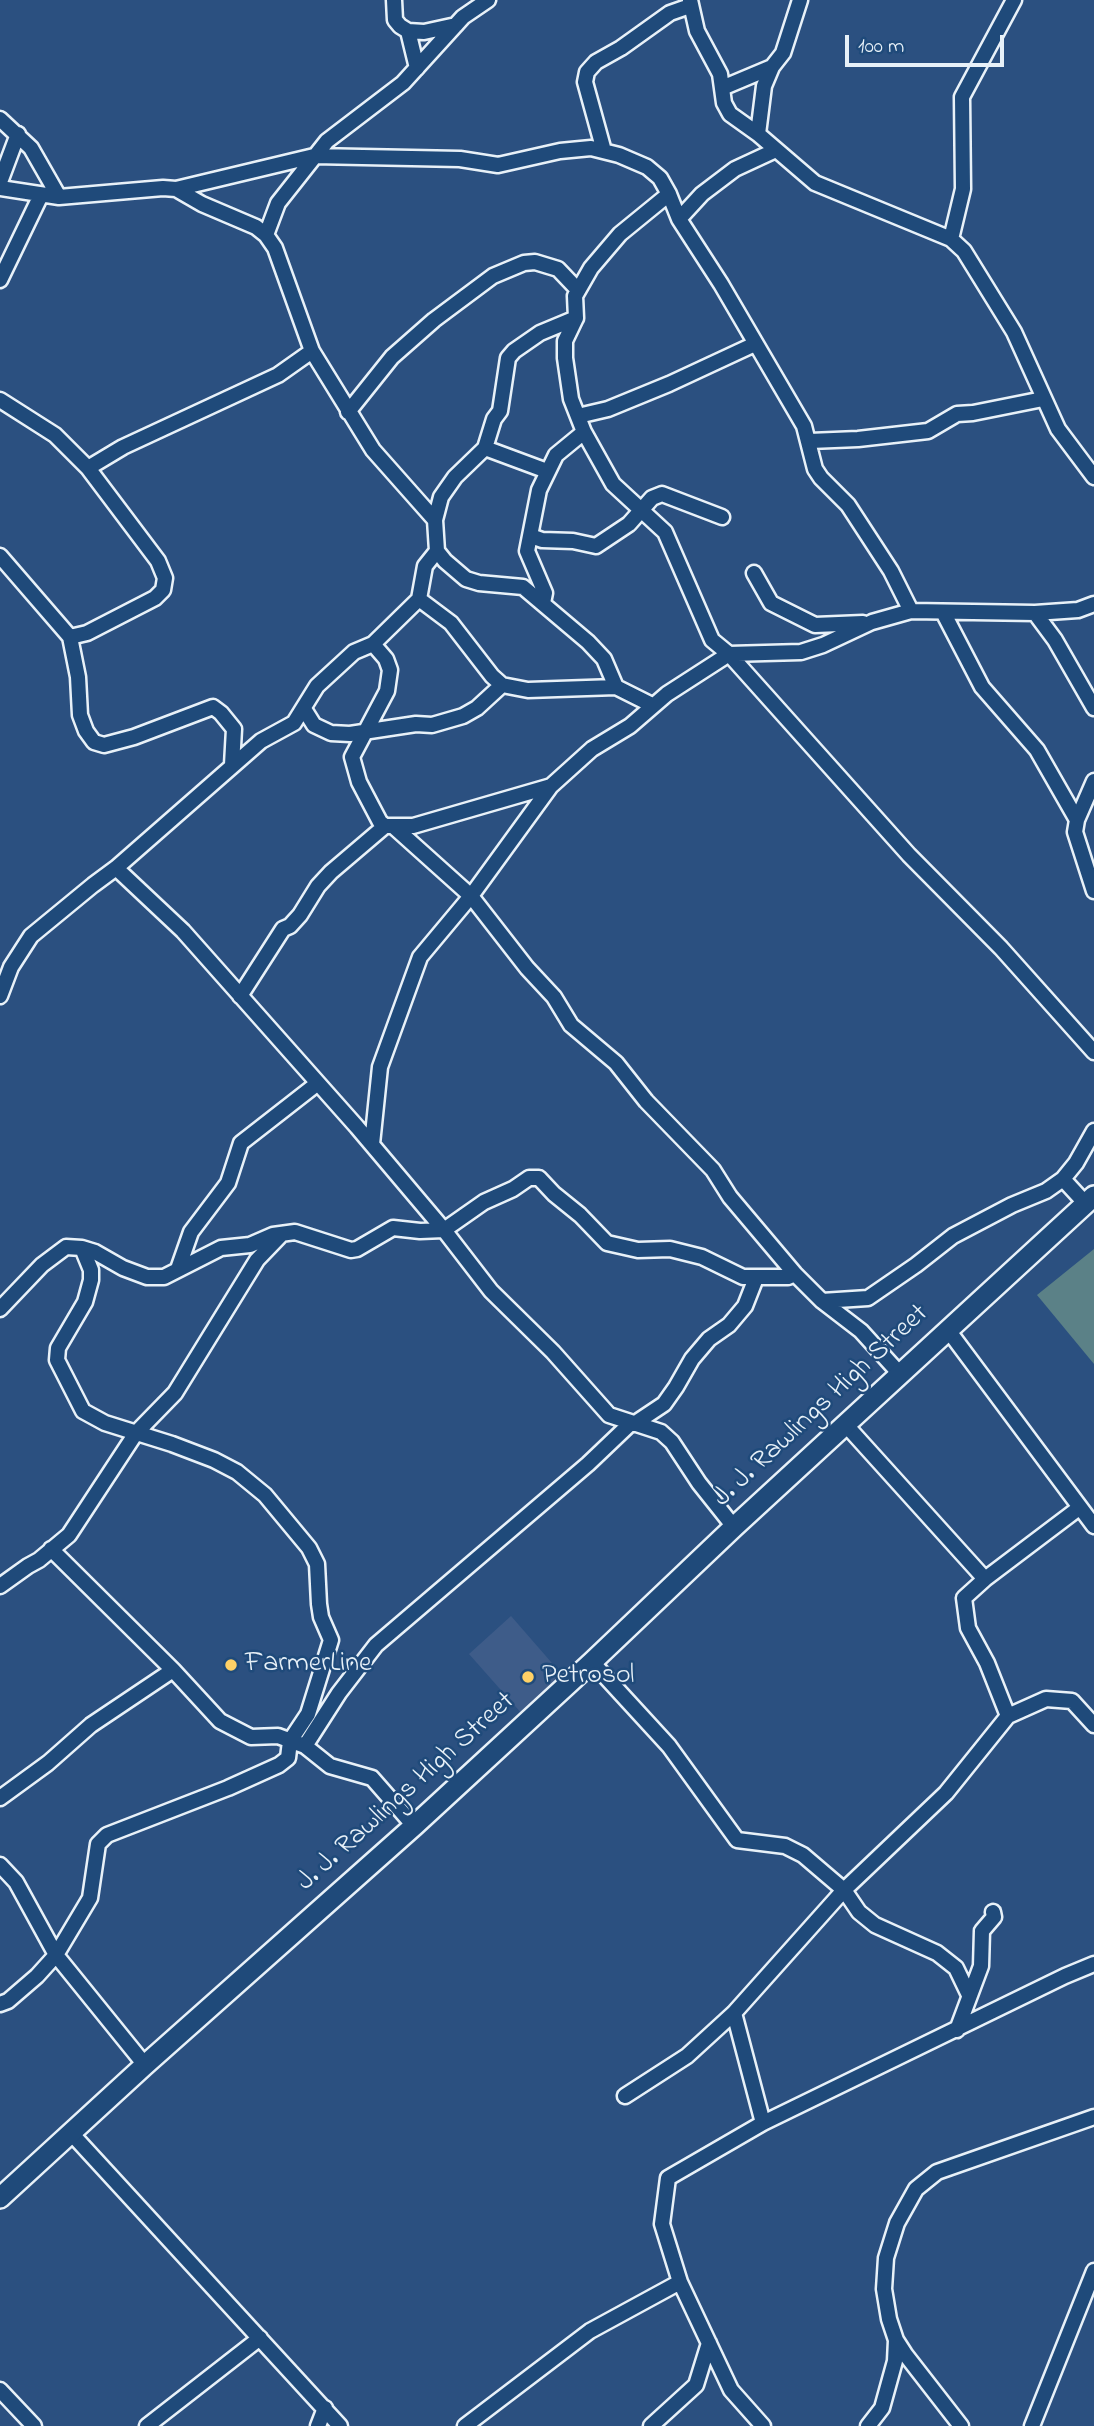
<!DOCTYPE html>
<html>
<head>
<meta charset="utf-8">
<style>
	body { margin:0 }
	#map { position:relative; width:1094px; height:2426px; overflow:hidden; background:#2b5080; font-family:"Indie Flower",sans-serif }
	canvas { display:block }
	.scale { position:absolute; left:845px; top:35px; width:159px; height:32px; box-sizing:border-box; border:4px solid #e8f1f8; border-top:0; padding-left:9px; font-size:21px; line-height:24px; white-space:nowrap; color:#e8f1f8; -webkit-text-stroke:5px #1f4a7a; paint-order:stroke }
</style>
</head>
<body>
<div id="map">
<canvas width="1094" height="2426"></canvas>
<div class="scale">100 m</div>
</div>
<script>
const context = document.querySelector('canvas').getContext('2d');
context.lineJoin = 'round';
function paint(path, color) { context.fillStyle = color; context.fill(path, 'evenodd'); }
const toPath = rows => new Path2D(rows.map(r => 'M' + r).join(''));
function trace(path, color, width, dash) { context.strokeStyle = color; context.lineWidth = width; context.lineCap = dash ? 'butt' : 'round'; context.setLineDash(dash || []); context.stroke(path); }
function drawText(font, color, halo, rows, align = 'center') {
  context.font = font + ' "Indie Flower",sans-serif'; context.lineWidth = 5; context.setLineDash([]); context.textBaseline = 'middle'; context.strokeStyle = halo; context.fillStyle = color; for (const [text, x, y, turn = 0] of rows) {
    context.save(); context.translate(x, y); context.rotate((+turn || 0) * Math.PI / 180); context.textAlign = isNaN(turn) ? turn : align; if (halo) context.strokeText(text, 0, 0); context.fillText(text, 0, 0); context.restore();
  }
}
paint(toPath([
	[511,1616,565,1678,523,1715,469,1654]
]), '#3e5c89');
paint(toPath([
	[1094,1249,1094,1364,1037,1295]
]), '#5b8187');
const minor = toPath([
	[394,0,395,20,400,26,408,31,424,32,456,25],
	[690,0,697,31,720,74,724,103,730,114,758,134,815,183,951,239,964,251,1014,332,1058,429,1094,477],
	[408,31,417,68],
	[722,88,772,67],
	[0,119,31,148,59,197],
	[758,134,764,86,772,67,783,53,800,0],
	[604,151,585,82,587,72,596,62,621,48,670,13,690,6],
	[0,182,18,134],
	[0,188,59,197,163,188,176,189,314,156,460,159,498,165,560,151,591,148,619,155,647,167,660,178,669,194,679,219,721,284,804,426,815,469,821,478,848,505,891,571,911,611],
	[176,189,202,204,256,227,266,235,275,248,312,351,373,450,435,520],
	[679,219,702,194,735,169,776,150],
	[266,235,278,203,327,141,403,83,463,17,488,0],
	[951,239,963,189,962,97,1014,0],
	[0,280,41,195],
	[576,318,565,341,565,358,571,399,584,432,613,484,665,532,712,640,729,654,909,855,1001,948,1094,1052],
	[0,400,55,435,88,468,158,561,165,578,163,590,155,598,87,633,70,637,0,556],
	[348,412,392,357,434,320,493,276,524,263,535,262,558,269,578,290],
	[578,416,608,409,669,384,755,344],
	[810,441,858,439,928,431,957,414,973,413,1043,399],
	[485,448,547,471],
	[88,468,123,447,278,375,312,351],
	[531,536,542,540,573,541,596,546,629,524,652,498,662,494,722,517],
	[437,551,445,561,466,579,479,583,523,587,588,642,604,659,616,687],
	[754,573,771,603,815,625,863,623],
	[419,599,451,623,492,676,502,685,528,690,616,687,652,705],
	[543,603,545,593,527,551,539,490,556,455,584,432],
	[943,612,982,687,1037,750,1077,820],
	[1035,613,1055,640,1094,708],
	[70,637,78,677,80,715,86,731,94,742,104,745,134,737,213,707,221,713,234,729,232,765],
	[373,644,386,659,390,670,387,691,352,757,359,782,380,822,385,826,413,826,551,786,592,749,630,726,667,694,729,654,801,652,823,645,872,622,911,611,1035,613,1078,610,1094,604],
	[304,709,314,725,331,733,350,734,416,724,432,725,463,716,477,708,502,685],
	[1094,781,1077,820,1075,832,1094,891],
	[393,826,471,896,527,968,554,997,571,1025,616,1063,646,1101,713,1170,730,1197,795,1274,822,1301,861,1331,900,1374],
	[116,868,183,931,357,1127,444,1230,491,1291,553,1352,609,1415,661,1432,672,1442,699,1483,734,1527],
	[0,996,11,967,31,936,93,885,116,868,261,741,294,723,317,686,354,652,373,644,419,599,425,566,437,551,435,520,441,497,455,477,485,448,494,419,500,411,508,358,514,351,540,333,576,318,575,296,591,268,620,234,669,194],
	[240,996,283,929,290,926,300,915,318,886,331,872,385,826],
	[372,1144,380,1067,420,957,471,896,551,786],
	[1063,1179,1086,1204],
	[178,1269,191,1232,228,1183,241,1143,318,1083],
	[822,1301,868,1298,916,1265,953,1236,1012,1205,1046,1191,1063,1179,1076,1163,1094,1131],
	[0,1309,42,1265,66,1247,82,1248,95,1252,123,1268,147,1277,164,1277,221,1248,250,1245,273,1235,295,1232,351,1250,357,1249,393,1228,420,1231,444,1230,484,1202,513,1189,529,1178,539,1178,554,1194,580,1215,607,1243,638,1250,670,1249,702,1257,743,1277,788,1277,795,1274],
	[948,1330,1094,1526],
	[634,1424,664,1404,676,1387,692,1359,709,1339,729,1325,745,1306,756,1278],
	[845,1424,985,1579],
	[51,1549,173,1670,220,1721,251,1737,278,1736,305,1746,330,1766,372,1778,414,1826],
	[0,1586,28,1566,39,1560,69,1535,136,1433,175,1393,257,1260,282,1234],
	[592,1662,669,1746,737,1840,785,1846,803,1855,844,1890,859,1912,875,1925,937,1953,956,1968,969,1995],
	[1008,1716,987,1663,968,1628,964,1598,985,1579,1079,1508],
	[305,1746,339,1693,376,1645,588,1464,631,1423],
	[0,1798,48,1763,91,1725,173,1670],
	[0,1865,16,1882,56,1955,145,2065],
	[0,2004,8,2001,37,1976,56,1955,90,1898,98,1844,107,1835,228,1788,279,1765,288,1758,290,1741,308,1714,331,1640,321,1617,319,1604,317,1564,309,1548,265,1495,237,1472,214,1460,172,1444,105,1423,83,1411,57,1360,58,1348,85,1302,91,1280,91,1270,82,1248],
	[734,2013,763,2123],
	[957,2030,981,1966,982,1931,994,1917,993,1912],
	[625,2096,687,2056,734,2013,844,1890,946,1793,1008,1716,1046,1699,1072,1701,1094,1725],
	[71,2133,340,2426],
	[0,2390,34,2426],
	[147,2426,260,2338],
	[318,2426,325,2408],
	[465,2426,590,2331,680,2282],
	[651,2426,696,2385,709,2343],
	[763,2426,731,2390,680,2282,662,2224,668,2178,763,2123,1065,1976,1094,1964],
	[868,2426,882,2408,895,2361,896,2340],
	[961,2426,905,2354,896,2340,889,2319,884,2289,886,2258,897,2223,916,2189,937,2172,1094,2117],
	[1032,2426,1094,2271]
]);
const major = toPath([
	[0,2198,145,2065,414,1826,592,1662,734,1527,1094,1196]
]);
trace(minor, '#e8f1f8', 19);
trace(major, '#e8f1f8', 24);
trace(minor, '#1f4a7a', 14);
trace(major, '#1f4a7a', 19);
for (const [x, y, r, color] of [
	[231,1665,7,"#ffd166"],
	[528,1677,7,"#ffd166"]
]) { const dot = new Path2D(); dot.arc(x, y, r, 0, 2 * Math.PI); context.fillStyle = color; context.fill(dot); trace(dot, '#1f4a7a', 2.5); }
drawText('28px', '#e8f1f8', '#1f4a7a', [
	["J. J. Rawlings High Street",822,1407,-43],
	["J. J. Rawlings High Street",407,1793,-42]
]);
drawText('28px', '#e8f1f8', '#1f4a7a', [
	["FarmerLine",245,1665],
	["Petrosol",542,1677]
], 'left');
</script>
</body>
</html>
